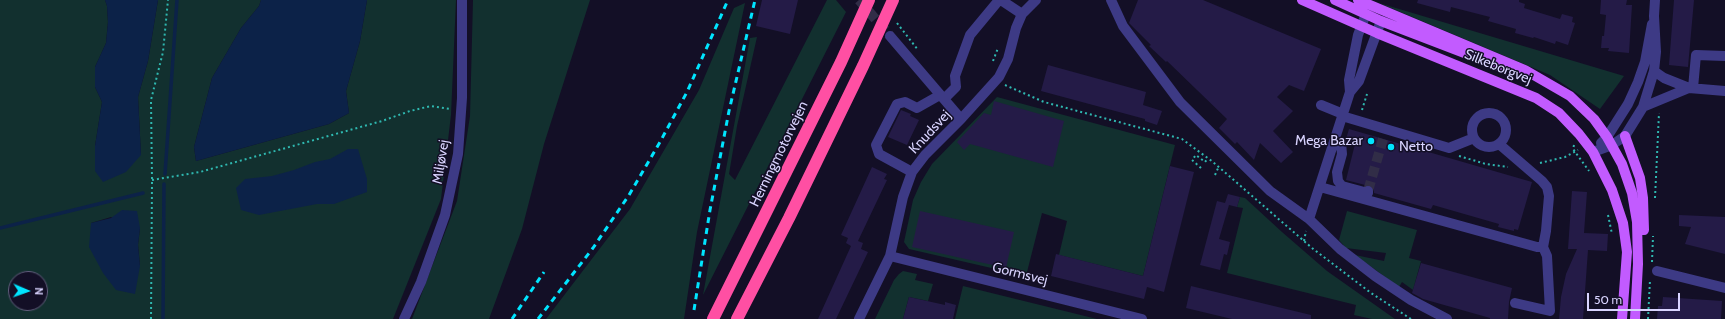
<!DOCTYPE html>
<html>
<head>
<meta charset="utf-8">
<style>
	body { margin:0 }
	#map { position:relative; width:1725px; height:319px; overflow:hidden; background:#130f26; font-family:Cabin,sans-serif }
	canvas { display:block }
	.north { position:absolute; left:8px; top:271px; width:40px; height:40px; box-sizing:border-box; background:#130f26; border:1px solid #625e7d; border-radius:50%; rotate:92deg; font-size:11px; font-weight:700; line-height:16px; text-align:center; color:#d9d4ff }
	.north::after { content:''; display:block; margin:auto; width:14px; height:18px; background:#00e5ff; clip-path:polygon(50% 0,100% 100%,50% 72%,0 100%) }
	.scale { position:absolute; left:1587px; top:293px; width:93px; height:18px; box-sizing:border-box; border:2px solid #d9d4ff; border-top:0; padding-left:5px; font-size:12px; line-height:14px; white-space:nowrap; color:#d9d4ff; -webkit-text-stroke:3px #130f26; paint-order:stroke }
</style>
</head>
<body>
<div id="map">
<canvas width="1725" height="319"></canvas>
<div class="north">N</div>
<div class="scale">50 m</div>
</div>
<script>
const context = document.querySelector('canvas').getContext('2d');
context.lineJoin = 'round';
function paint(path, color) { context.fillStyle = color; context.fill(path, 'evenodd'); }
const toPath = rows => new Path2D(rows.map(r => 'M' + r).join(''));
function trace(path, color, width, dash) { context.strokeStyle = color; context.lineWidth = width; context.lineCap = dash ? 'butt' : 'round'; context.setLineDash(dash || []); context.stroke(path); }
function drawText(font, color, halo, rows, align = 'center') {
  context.font = font + ' Cabin,sans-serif'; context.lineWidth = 3; context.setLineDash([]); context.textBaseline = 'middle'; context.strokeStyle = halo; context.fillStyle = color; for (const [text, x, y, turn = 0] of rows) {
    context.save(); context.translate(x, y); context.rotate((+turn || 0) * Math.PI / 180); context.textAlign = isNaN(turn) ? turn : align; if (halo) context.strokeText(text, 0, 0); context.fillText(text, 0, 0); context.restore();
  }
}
paint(toPath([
	[0,0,105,0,107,6,108,22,106,43,95,67,95,87,102,102,95,146,141,155,138,97,148,61,158,0,261,0,259,6,241,28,212,78,194,147,196,161,329,124,349,113,346,91,360,41,367,0,456,0,451,115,441,199,393,319,0,319],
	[111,217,140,228,138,245,140,266,91,223],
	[16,279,40,279,40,303,16,303],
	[473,0,590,0,544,144,522,229,489,319,412,319,457,201,470,116],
	[827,0,836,0,846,12,703,295,750,38,757,37,737,126,729,174,735,180],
	[745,3,697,232,684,319,546,319,630,209,699,90,734,8],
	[1379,3,1624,76,1600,109,1550,75],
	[997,97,1175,145,1143,276,1059,255,1067,221,1042,213,1026,276,909,249,904,242,913,200,921,182,932,164],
	[1240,197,1245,198,1282,232,1327,271,1395,319,1372,319,1354,315,1356,305,1227,273,1243,208,1237,207],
	[1347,211,1417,230,1409,258,1421,261,1413,290,1402,282,1399,287,1355,255,1384,261,1386,253,1346,248,1339,240],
	[903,271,917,274,915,280,933,284,928,301,909,297,903,319,875,319,894,280,899,274],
	[963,286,1097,319,955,319]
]), '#12302f');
paint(toPath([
	[105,0,158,0,148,61,138,97,141,155,126,172,103,182,95,171,95,146,102,102,95,87,95,67,106,43,108,22,107,6],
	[261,0,367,0,360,41,346,91,349,113,329,124,196,161,194,147,212,78,241,28,259,6],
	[348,149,358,149,367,179,367,192,334,204,317,204,259,215,241,210,236,188,245,179,272,176,294,170,315,162,330,159],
	[122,210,137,211,140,228,138,245,140,266,135,294,116,290,103,273,89,247,91,223,111,218]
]), '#0c2248');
trace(toPath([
	[165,174,177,0],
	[0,228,143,193],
	[163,319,164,184]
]), '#0c2248', 3.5);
paint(toPath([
	[762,0,798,0,790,34,756,26],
	[1138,0,1203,0,1321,49,1304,91,1289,85,1277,97,1293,111,1273,131,1293,152,1281,163,1260,143,1254,160,1237,142,1235,144,1219,128,1227,119,1167,61,1166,62,1149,46,1151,45,1129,23],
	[1418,0,1519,0,1519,2,1525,4,1524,8,1560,19,1562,14,1573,17,1572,22,1575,23,1568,45,1556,41,1555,44,1534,37,1533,38,1515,33,1516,29,1488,21,1490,17,1451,7,1450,12,1417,3],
	[1601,0,1627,0,1626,5,1632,5,1629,53,1608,51,1609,48,1601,48,1602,36,1604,36,1606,15,1600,14],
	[1674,0,1694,0,1688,67,1669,65],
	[1048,65,1146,92,1143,105,1162,111,1157,125,1145,121,1145,119,1041,91],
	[994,101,1064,121,1053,167,970,144,964,150,957,142,984,113,991,115],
	[901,110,911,114,910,116,919,120,907,145,888,137],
	[1349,129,1532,182,1518,230,1514,229,1514,231,1498,227,1499,224,1433,205,1431,209,1374,193,1374,188,1371,185,1365,185,1346,180,1355,144,1347,142,1346,139],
	[1170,166,1194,172,1164,292,1147,287,1144,299,1051,276,1056,254,1143,276],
	[872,167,887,174,884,179,887,180,858,241,863,243,861,249,868,252,836,319,818,319,851,246,846,243,848,238,841,235],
	[1572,191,1587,192,1584,233,1608,234,1607,251,1588,250,1583,319,1559,319,1561,297,1566,274,1577,249,1568,249],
	[1228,194,1240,197,1237,207,1229,205,1219,239,1230,242,1227,255,1224,254,1220,270,1200,265,1217,201,1225,203],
	[920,211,1014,232,1006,268,912,247],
	[1679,215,1725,217,1725,254,1685,244,1691,227,1679,226],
	[1421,263,1512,288,1509,302,1508,319,1490,319,1490,318,1423,299,1414,294,1412,293],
	[1191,286,1311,315,1311,319,1232,319,1186,308],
	[909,297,945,305,945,302,956,305,953,319,903,319],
	[1663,297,1722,301,1721,319,1657,319,1658,306,1662,306]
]), '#241b47');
trace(toPath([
	[859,0,890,36],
	[1368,191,1383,139]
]), '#312d47', 10, [10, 5]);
trace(toPath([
	[897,23,918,50],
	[993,61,998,48],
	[1005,85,1044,102,1182,139,1213,162,1312,248,1371,293,1411,319],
	[1362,110,1367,94],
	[1574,145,1573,149,1589,171],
	[1459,156,1486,164,1508,167],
	[1540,163,1565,157,1578,150],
	[1201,168,1192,160,1196,155,1205,162,1208,158],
	[1215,175,1219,166],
	[152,180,200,172,382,121,410,111,431,106,450,109],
	[1655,198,1659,113],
	[1608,215,1612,234],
	[1304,241,1306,231],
	[1652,262,1653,236],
	[151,319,152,180,151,100,163,52,168,0],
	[1648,319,1650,280]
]), '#2fb8b0', 2, [2, 3]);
trace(toPath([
	[1001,0,1022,14],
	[1111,0,1123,26,1180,102,1270,191,1309,219,1340,249,1375,276,1411,300,1447,319],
	[890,36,961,119],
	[1654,71,1664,78,1689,88,1725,91],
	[1693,88,1696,55,1725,56],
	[1350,92,1359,81,1381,21],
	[944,99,956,87,955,76,970,35,999,0],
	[1321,105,1343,114],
	[1643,107,1689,88],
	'1472 130a17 17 0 1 1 34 0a17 17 0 1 1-34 0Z',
	[1342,116,1449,148,1474,138],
	[1335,140,1341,143,1342,154,1337,172,1338,181,1342,186,1368,193,1368,191],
	[1601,143,1607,137,1628,104,1638,82,1645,62,1652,24],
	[1499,144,1542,181,1547,187,1549,196,1546,231,1543,247,1547,256,1550,311,1515,303],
	[1593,152,1612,145,1625,136,1643,107,1654,71,1656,52,1654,16,1655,0],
	[912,172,879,154,876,145,897,104,905,102,917,108,940,95],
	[1320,187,1537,247,1543,247],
	[1309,219,1350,92,1349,80,1358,35,1366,14],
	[890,256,1142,319],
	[1657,271,1725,288],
	[404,319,421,282,445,215,458,154,462,98,462,0],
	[859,319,890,256,903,197,912,172,925,155,961,119,999,77,1008,59,1016,28,1022,14,1036,0]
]), '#3d3a85', 10);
trace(toPath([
	[1302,0,1377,33,1536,98,1559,113,1579,134,1593,152,1612,190,1623,223,1627,252,1622,319],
	[1335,0,1381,21,1501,67],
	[1358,0,1525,70,1570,96,1594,119,1607,137,1622,164,1632,193,1637,222,1638,264,1635,319],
	[1625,136,1640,178,1643,198,1644,230]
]), '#c25bff', 10);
trace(toPath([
	[713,319,841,62,869,0],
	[737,319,789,218,863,66,893,0]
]), '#ff4fa3', 12);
trace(toPath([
	[694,310,710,210,729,111,755,0],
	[512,319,544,272],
	[538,319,593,248,629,195,660,142,687,92,728,0]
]), '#00e5ff', 3, [6, 5]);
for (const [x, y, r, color] of [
	[1371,141,4,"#00e5ff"],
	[1391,147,4,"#00e5ff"]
]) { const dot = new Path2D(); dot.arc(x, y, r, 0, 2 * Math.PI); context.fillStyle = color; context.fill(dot); trace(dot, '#130f26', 1.5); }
drawText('14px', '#d9d4ff', '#130f26', [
	["Silkeborgvej",1498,67,22],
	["Knudsvej",930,132,-47],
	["Herningmotorvejen",779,154,-64],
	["Miljøvej",441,162,-81],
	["Gormsvej",1020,274,14]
]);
drawText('14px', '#d9d4ff', '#130f26', [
	["Mega Bazar",1363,141],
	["Netto",1399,147,"left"]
], 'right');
</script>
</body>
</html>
